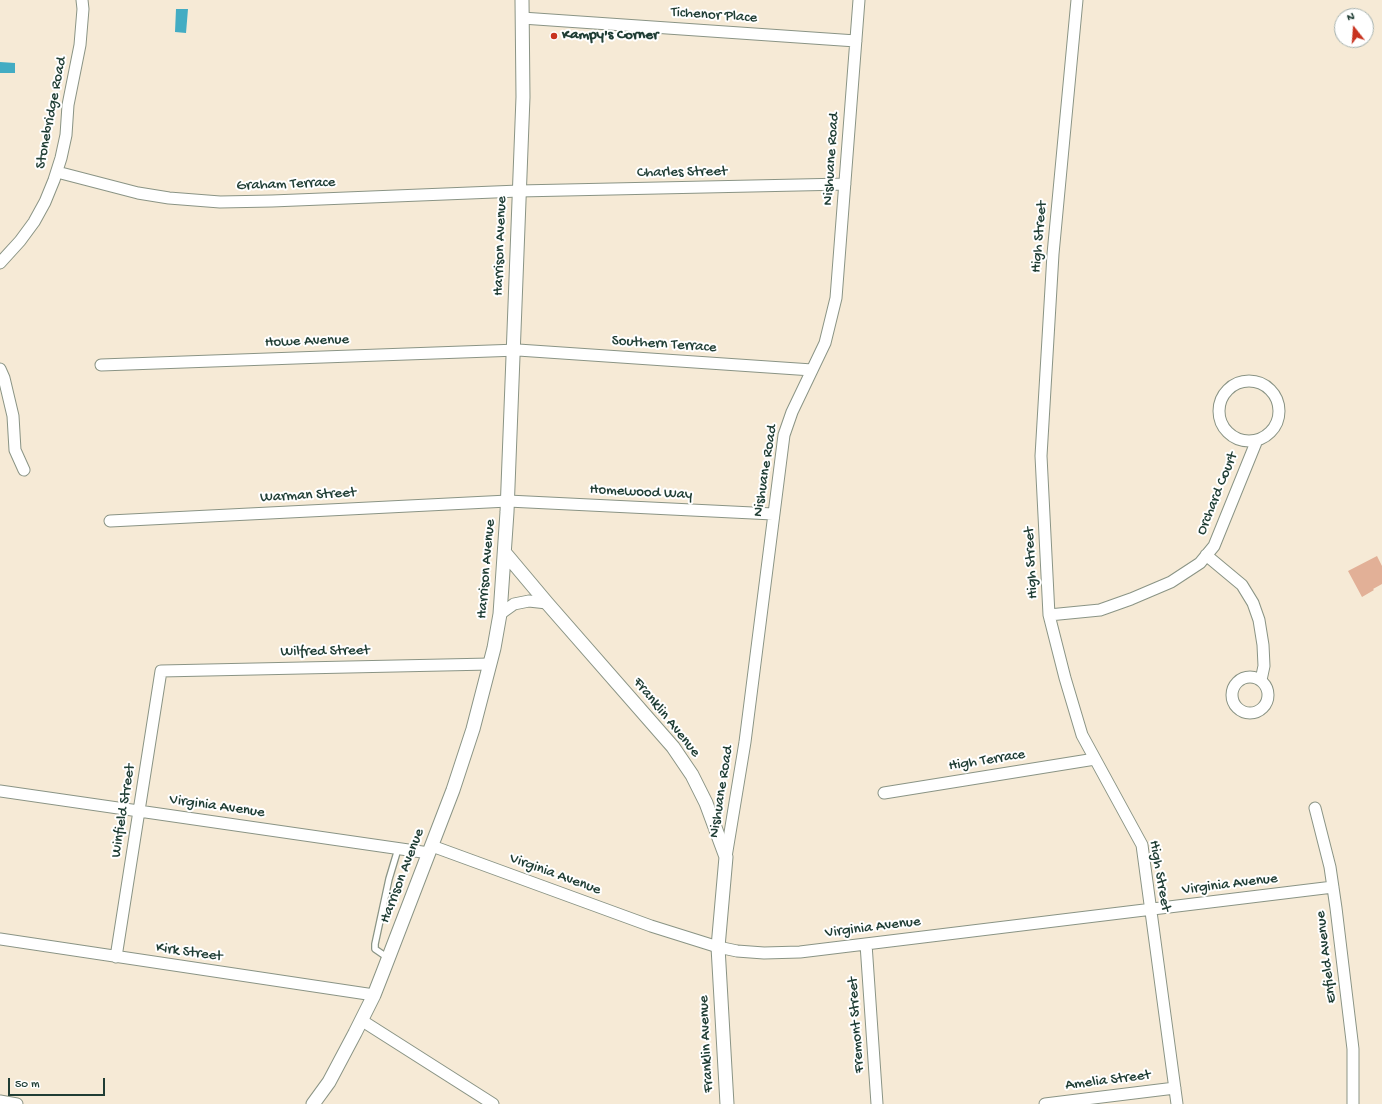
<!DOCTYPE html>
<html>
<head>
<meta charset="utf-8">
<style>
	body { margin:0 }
	#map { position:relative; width:1382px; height:1104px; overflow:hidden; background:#f6ead6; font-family:"Gochi Hand",sans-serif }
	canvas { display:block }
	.north { position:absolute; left:1334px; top:8px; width:40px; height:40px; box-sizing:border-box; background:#fff; border:1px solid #a5b1ae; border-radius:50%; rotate:343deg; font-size:11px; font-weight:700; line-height:16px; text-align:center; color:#1f3d34 }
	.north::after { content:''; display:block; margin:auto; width:14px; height:18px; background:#c8321e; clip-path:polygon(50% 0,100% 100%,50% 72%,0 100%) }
	.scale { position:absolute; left:8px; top:1078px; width:97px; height:18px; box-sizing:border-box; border:2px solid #1f3d34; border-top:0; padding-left:5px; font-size:12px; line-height:14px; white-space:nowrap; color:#1f3d34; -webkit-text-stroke:3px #fff; paint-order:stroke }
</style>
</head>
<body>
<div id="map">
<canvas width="1382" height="1104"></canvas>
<div class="north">N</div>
<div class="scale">50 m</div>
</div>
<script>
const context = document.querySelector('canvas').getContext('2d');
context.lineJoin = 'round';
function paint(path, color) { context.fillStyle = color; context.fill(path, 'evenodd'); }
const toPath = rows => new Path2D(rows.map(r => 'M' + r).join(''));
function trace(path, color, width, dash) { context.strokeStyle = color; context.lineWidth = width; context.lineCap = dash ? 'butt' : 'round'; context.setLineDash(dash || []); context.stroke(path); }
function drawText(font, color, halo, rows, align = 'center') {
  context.font = font + ' "Gochi Hand",sans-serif'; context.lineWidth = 4; context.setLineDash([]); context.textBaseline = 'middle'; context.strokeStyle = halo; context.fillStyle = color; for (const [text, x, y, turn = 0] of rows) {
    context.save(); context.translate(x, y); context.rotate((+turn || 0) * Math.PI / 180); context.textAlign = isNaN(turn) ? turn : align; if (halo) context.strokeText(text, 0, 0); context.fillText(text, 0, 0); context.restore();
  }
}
paint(toPath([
	[176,9,188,9,186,33,175,32],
	[0,62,15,63,15,73,0,73]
]), '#43acc3');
paint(toPath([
	[1377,556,1382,566,1382,584,1373,589,1374,590,1362,597,1348,571]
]), '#e2b097');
const service = toPath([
	[388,958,375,949,375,944,389,879,398,849]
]);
const minor = toPath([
	[1077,0,1053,254,1041,456,1049,615,1065,678,1082,735,1142,845,1177,1104],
	[522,18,856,41],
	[57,172,138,193,169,198,220,202,272,201,519,191,845,184],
	[0,263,20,241,34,222,45,202,54,180,61,158,66,135,68,105,80,45,83,9,82,0],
	[101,365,518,350,812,370],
	[0,369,4,378,13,416,15,450,24,470],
	'1219 411a30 30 0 1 1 60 0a30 30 0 1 1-60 0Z',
	[110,521,508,501,773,514],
	[1206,555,1242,585,1253,603,1259,620,1263,645,1264,666,1261,680],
	[500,614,514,604,529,601,547,603],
	[1049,615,1100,610,1131,599,1171,582,1200,563,1214,546,1257,440],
	'1232 695a18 18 0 1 1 36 0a18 18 0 1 1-36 0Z',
	[0,791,429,853],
	[884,793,1095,759],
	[1315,808,1330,867,1336,908,1353,1049,1353,1104],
	[432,846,651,926,718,947,737,951,764,953,800,952,1333,887],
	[726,857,745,742,784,435,792,412,825,343,836,298,859,0],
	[0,939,374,995],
	[866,944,877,1104],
	[116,957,161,671,490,664],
	[361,1020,493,1104],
	[0,1101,17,1104],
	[1045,1104,1175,1088]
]);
const tertiary = toPath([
	[505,553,547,603,673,747,692,775,706,803,726,857,718,947,727,1104],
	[313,1104,329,1082,355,1033,374,995,383,972,453,790,473,729,494,648,500,614,507,512,523,97,522,0]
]);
trace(service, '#8a9485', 8);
trace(minor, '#8a9485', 13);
trace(tertiary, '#8a9485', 15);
trace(service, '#fff', 5.5);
trace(minor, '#fff', 11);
trace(tertiary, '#fff', 13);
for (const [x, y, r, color] of [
	[554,36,4,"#c8321e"]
]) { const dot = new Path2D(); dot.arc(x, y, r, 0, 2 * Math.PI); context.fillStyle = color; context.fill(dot); trace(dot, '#fff', 1.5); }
drawText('15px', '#1f3d34', '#fff', [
	["Tichenor Place",714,16,4],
	["Stonebridge Road",52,113,-79],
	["Nishuane Road",832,159,-86],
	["Charles Street",682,173,-1],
	["Graham Terrace",286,185,-2],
	["High Street",1040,237,-85],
	["Harrison Avenue",501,246,-88],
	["Howe Avenue",307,342,-2],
	["Southern Terrace",664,345,4],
	["Nishuane Road",766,471,-81],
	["Homewood Way",641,493,3],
	["Orchard Court",1218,494,-68],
	["Warman Street",308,496,-3],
	["High Street",1032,563,-93],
	["Harrison Avenue",487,569,-85],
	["Wilfred Street",325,652,-1],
	["Franklin Avenue",666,718,51],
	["High Terrace",987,761,-9],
	["Nishuane Road",722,792,-81],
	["Virginia Avenue",217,807,8],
	["Winfield Street",124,811,-81],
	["Virginia Avenue",555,875,20],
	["Harrison Avenue",403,876,-69],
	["High Street",1159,876,80],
	["Virginia Avenue",1230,885,-7],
	["Virginia Avenue",873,928,-7],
	["Kirk Street",189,953,8],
	["Enfield Avenue",1327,957,-97],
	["Fremont Street",857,1025,-94],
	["Franklin Avenue",707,1044,-93],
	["Amelia Street",1108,1081,-7]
]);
drawText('bold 15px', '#1f3d34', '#fff', [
	["Kampy's Corner",562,36]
], 'left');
</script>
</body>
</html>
